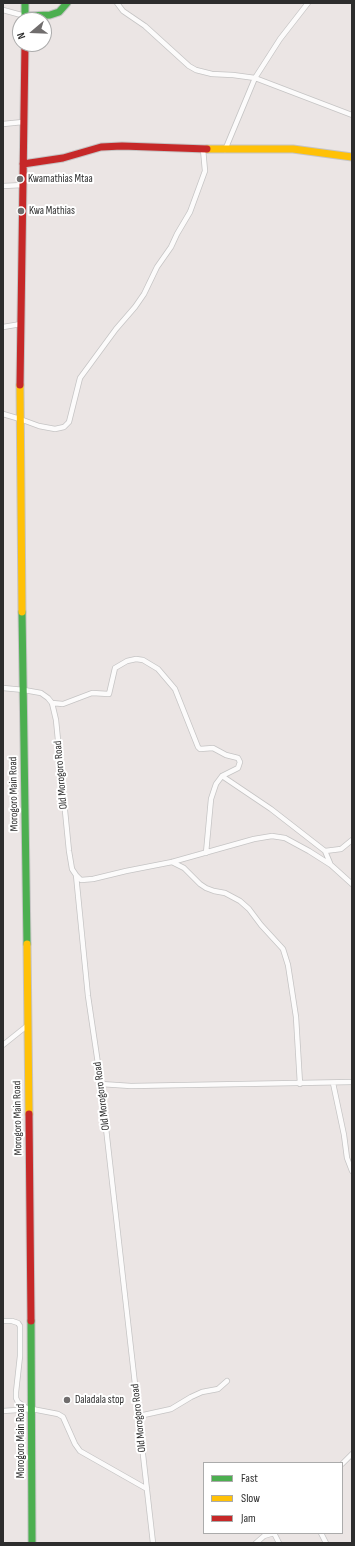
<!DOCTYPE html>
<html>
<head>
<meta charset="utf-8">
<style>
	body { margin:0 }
	#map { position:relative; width:355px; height:1546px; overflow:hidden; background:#ebe5e4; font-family:"Sofia Sans Condensed",sans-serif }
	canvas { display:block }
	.frame { position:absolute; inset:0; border:4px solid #2d2d2d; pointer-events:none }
	.legend { position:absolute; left:203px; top:1462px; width:140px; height:72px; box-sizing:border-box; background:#fff; border:1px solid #ababab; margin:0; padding:5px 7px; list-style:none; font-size:12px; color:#2d2d2d }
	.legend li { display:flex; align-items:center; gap:8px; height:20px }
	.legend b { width:20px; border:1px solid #ababab }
	.north { position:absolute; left:12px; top:12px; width:40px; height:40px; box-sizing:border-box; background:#fff; border:1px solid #ababab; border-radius:50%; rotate:251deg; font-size:11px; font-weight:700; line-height:16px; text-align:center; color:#2d2d2d }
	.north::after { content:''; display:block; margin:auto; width:14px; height:18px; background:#706d6d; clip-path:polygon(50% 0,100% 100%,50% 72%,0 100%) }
</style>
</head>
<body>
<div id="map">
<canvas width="355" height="1546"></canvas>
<div class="frame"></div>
<ul class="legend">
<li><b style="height:5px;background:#4caf50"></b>Fast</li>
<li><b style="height:5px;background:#ffc107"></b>Slow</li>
<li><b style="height:5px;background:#c62828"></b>Jam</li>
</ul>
<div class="north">N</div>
</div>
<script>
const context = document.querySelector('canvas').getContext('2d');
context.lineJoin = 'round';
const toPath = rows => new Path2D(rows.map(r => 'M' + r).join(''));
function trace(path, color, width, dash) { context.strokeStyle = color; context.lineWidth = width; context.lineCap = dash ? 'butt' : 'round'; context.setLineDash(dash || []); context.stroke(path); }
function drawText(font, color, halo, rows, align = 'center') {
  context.font = font + ' "Sofia Sans Condensed",sans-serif'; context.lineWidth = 4; context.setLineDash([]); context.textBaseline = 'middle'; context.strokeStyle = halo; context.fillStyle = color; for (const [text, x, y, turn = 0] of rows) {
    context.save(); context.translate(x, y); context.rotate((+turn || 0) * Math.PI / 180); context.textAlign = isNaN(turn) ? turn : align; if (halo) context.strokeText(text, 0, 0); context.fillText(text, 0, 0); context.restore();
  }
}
const street = toPath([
	[117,3,123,11,145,26,189,66,196,70,212,74,233,75,255,78,352,115],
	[3,10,25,16],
	[3,124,23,122],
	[225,150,255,78,280,39,308,3],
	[3,186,23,185],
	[3,327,21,324],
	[3,414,20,419,39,426,55,429,64,427,69,422,80,378,116,329,135,307,144,294,157,267,171,247,177,234,190,212,205,171,203,149],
	[3,688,24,690,41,693,48,698,52,703,56,720,69,851,72,869,76,875,88,996,101,1084,153,1543],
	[52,703,63,704,92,693,109,694,115,668,127,661,136,659,143,660,158,669,175,689,198,747,200,749,213,748,226,755,238,758,240,762,238,768,222,776,216,784,211,799,206,853],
	[222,776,271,809,325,851,330,863],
	[325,851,341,849,352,840],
	[172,862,184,868,200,884,206,888,214,891,225,893,240,901,249,909,261,925,283,949,288,965,296,1017,300,1084],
	[76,875,81,880,93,879,126,871,172,862,254,839,272,836,285,838,309,851,331,865,352,884],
	[3,1045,28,1025],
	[333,1083,344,1135,347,1158,352,1171],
	[101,1084,131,1086,352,1082],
	[3,1321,12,1321,18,1323,20,1326,20,1356,16,1392,16,1398,18,1402,28,1409],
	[3,1411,32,1409,58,1414,63,1417,75,1444,80,1451,147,1489],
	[139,1416,171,1409,191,1397,202,1392,218,1389,227,1381],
	[342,1464,352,1454],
	[274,1533,279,1543],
	[321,1533,326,1543],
	[256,1543,264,1536,274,1533]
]);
const fast = toPath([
	[25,3,25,20],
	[25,16,50,15,59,12,67,3],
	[22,612,27,944],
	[31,1321,32,1543]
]);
const slow = toPath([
	[207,149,293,149,352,157],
	[20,385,22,612],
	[27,944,29,1114]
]);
const jam = toPath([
	[23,164,63,158,101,147,122,146,207,149],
	[20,385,25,44],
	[29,1114,31,1321]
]);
trace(street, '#c5c4c4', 6);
trace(fast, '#c5c4c4', 9);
trace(slow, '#c5c4c4', 9);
trace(jam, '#c5c4c4', 9);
trace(street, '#fcfbfb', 4.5);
trace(fast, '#4caf50', 7);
trace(slow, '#ffc107', 7);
trace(jam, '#c62828', 7);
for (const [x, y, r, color] of [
	[20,179,4,"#706d6d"],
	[21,211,4,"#706d6d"],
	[67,1400,4,"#706d6d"]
]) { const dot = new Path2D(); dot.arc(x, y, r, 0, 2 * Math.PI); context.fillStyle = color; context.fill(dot); trace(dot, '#fff', 1.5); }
drawText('11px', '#2d2d2d', '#fff', [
	["Kwamathias Mtaa",28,179],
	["Kwa Mathias",29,211],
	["Daladala stop",75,1400]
], 'left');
drawText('11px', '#2d2d2d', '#fff', [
	["Old Morogoro Road",61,775,-95],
	["Morogoro Main Road",14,794,-91],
	["Old Morogoro Road",102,1096,-97],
	["Morogoro Main Road",18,1118,-91],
	["Old Morogoro Road",139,1418,-96],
	["Morogoro Main Road",21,1441,-90]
]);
</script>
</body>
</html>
